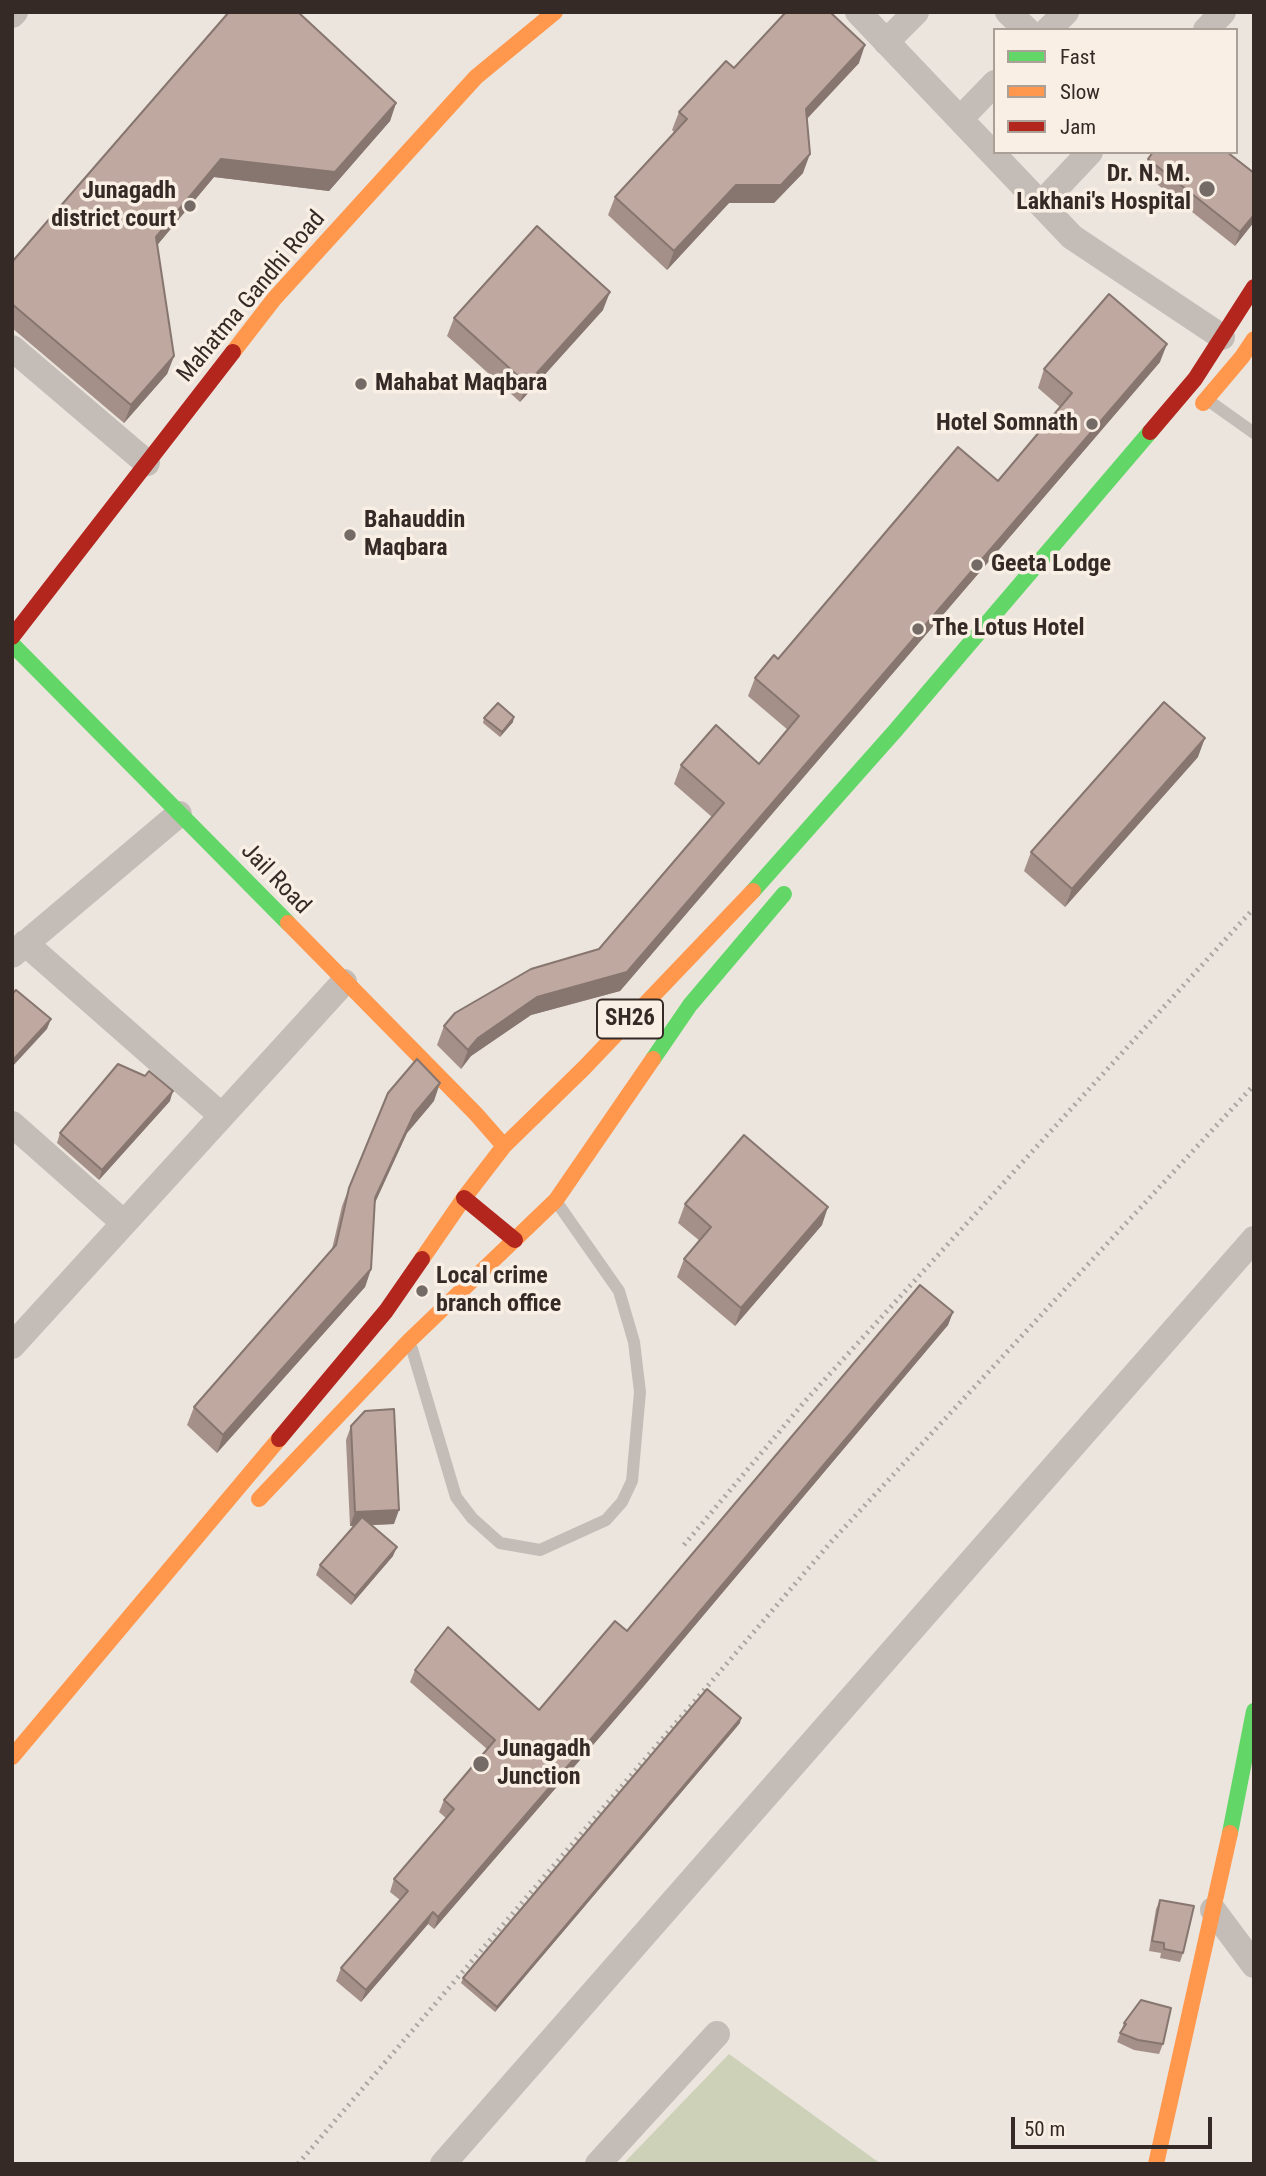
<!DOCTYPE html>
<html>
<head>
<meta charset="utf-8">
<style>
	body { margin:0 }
	#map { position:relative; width:1266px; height:2176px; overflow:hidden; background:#ebe5de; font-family:"Roboto Condensed",sans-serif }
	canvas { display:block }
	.frame { position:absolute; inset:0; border:14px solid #352a26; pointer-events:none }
	.legend { position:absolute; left:993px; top:28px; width:245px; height:126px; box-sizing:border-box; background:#f9efe4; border:2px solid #aba098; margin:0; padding:9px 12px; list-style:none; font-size:21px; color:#352a26 }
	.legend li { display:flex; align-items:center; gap:14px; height:35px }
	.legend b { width:35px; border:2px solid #aba098 }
	.scale { position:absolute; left:1011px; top:2117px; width:201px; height:32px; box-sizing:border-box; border:4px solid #352a26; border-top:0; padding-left:9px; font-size:21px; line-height:24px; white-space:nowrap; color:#352a26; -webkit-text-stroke:5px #f9efe4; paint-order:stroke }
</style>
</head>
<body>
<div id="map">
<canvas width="1266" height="2176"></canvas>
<div class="frame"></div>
<ul class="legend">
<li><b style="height:9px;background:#63d668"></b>Fast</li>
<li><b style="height:9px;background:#ff974d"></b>Slow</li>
<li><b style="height:9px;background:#b3261e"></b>Jam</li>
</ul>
<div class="scale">50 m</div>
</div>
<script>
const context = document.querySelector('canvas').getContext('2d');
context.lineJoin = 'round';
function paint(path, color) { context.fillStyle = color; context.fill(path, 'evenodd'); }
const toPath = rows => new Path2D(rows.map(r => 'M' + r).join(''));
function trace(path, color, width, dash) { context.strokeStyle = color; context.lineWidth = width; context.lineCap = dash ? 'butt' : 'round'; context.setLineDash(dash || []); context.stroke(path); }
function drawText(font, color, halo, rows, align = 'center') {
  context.font = font + ' "Roboto Condensed",sans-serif'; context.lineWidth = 7; context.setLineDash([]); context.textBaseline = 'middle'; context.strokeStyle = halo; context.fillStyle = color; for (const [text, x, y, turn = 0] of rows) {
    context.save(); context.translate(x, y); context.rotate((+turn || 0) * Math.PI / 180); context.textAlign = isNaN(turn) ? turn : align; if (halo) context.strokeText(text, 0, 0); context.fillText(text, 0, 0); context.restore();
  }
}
paint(toPath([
	[729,2054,881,2164,623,2164]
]), '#cdd1b8');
trace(toPath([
	[1209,401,1254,433],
	[412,1349,456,1497,472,1518,500,1543,540,1550,606,1520,622,1502,632,1481,640,1392,634,1342,619,1291,558,1204]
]), '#c4bdb7', 12);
trace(toPath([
	[858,12,1072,237,1222,337],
	[1008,12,1027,30],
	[12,15,15,12],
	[1048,30,1066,12],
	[1206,30,1223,12],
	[886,42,916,12],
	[960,119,995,83],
	[1041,204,1090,152],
	[12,348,147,463],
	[25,943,222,1116],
	[12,955,179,814],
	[12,1124,124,1223],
	[12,1346,344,982],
	[1213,1910,1254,1965],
	[443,2164,1254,1239],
	[598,2164,717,2034]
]), '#c4bdb7', 26);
trace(toPath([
	[12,644,288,923],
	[753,891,895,731,1150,432],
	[653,1059,690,1005,784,894],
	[1230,1833,1254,1711]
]), '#63d668', 16);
trace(toPath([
	[233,352,274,299,476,77,555,12],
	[1203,403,1242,357,1254,339],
	[288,923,476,1114,504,1146],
	[422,1259,464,1198,504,1146,584,1068,753,891],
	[259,1499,409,1341,556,1200,653,1059],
	[12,1757,279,1439],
	[1156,2164,1230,1833]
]), '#ff974d', 16);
trace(toPath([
	[1150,432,1195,379,1254,287],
	[12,637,233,352],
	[464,1198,515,1240],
	[279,1439,386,1311,422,1259]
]), '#b3261e', 16);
trace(toPath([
	[684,1545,806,1400,1254,908],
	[298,2164,831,1542,1254,1085]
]), '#aca6a2', 5, [2, 5]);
paint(toPath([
	[229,12,396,103,390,121,329,191,214,177,157,245,174,356,167,374,124,423,12,328,12,262],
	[859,63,807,119,803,173,774,203,729,203,667,270,608,215,615,197,674,132,672,130,679,112,734,68],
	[1148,159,1254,173,1254,222,1235,246,1143,173],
	[603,310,520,402,447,336,454,318],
	[1160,362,620,991,531,1015,471,1056,461,1069,437,1045,444,1026,599,949,712,817,674,784,681,765,759,764,788,730,748,696,755,678,998,481,1060,407,1038,388,1044,369],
	[484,718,513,722,500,737,483,723],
	[1198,757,1065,907,1024,871,1031,852],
	[170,1101,99,1180,57,1143,60,1133],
	[434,1101,407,1133,375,1202,371,1269,365,1287,217,1453,187,1425,194,1407,332,1249,342,1206,349,1188],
	[685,1204,822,1225,735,1326,677,1277,684,1259,700,1241,678,1223],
	[953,1312,948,1325,643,1687,434,1929,428,1924,361,2002,336,1981,341,1968,400,1900,390,1892,394,1879,446,1818,439,1812,444,1800,487,1749,410,1682,415,1670,539,1710,627,1631],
	[351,1426,394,1524,371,1525,393,1556,351,1605,316,1575,320,1565,354,1526,350,1526,346,1440],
	[740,1723,495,2012,461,1983,463,1978],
	[1160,1900,1183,1953,1180,1962,1160,1958,1161,1953,1149,1951,1156,1909],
	[1124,2023,1163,2044,1159,2054,1134,2050,1117,2042]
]), '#a49089');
paint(toPath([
	[865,45,859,63,799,127,806,109],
	[396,103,390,121,329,191,214,177,149,255,156,237,221,159],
	[810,154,803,173,774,203,729,203,667,270,674,251,736,185],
	[1254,215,1254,222,1235,246,1240,232],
	[610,292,603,310,520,402,527,384],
	[1167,344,1160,362,620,991,531,1015,471,1056,461,1069,468,1050,478,1038,537,997,627,972],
	[174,356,167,374,124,423,131,405],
	[514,717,513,722,500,737,502,732],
	[1205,738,1198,757,1065,907,1072,889],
	[51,1019,47,1029,12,1067,12,1061],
	[440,1083,434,1101,407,1133,369,1216,375,1198,414,1114],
	[173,1091,170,1101,99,1180,102,1170],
	[828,1207,822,1225,735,1326,741,1308],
	[371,1269,365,1287,217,1453,223,1435],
	[953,1312,948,1325,643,1687,434,1929,438,1917],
	[399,1510,394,1524,350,1526,355,1512],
	[397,1547,393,1556,351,1605,355,1596],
	[741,1718,740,1723,495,2012,497,2007],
	[433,1912,428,1924,361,2002,366,1990]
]), '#86766f');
const building = toPath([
	[229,12,298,12,396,103,335,172,221,159,156,237,174,356,131,405,12,304,12,262,229,12],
	[786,12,830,12,865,45,806,109,810,154,781,185,736,185,674,251,615,197,687,119,679,112,726,61,734,68,786,12],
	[1153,152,1227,152,1254,173,1254,215,1240,232,1148,159,1153,152],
	[537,226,610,292,527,384,454,318,537,226],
	[1109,294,1167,344,627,972,537,997,478,1038,468,1050,444,1026,455,1013,531,969,599,949,724,803,681,765,716,725,759,764,799,716,755,678,774,655,778,659,958,447,998,481,1072,393,1044,369,1109,294],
	[1164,702,1205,738,1072,889,1031,852,1164,702],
	[498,703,514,717,502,732,484,718,498,703],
	[16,990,51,1019,12,1061,12,994,16,990],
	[417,1059,440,1083,414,1114,375,1198,371,1269,223,1435,194,1407,336,1245,349,1188,388,1093,417,1059],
	[118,1064,145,1076,149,1071,173,1091,102,1170,60,1133,118,1064],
	[744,1135,828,1207,741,1308,684,1259,711,1227,685,1204,744,1135],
	[920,1285,953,1312,647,1674,438,1917,433,1912,366,1990,341,1968,408,1891,394,1879,454,1809,444,1800,495,1740,415,1670,448,1627,539,1710,615,1621,627,1631,920,1285],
	[394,1409,399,1510,355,1512,351,1426,365,1411,394,1409],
	[362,1517,397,1547,355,1596,320,1565,362,1517],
	[707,1689,741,1718,497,2007,463,1978,707,1689],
	[1160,1900,1194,1906,1183,1953,1164,1949,1164,1943,1152,1941,1160,1900],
	[1141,2000,1171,2008,1163,2044,1138,2040,1120,2033,1126,2024,1124,2023,1141,2000]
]);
paint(building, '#bfa89f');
trace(building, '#86766f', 2);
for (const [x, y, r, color] of [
	[1207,189,9,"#756b66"],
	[190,206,7,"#756b66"],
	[361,384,7,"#756b66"],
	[1092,424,7,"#756b66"],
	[350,535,7,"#756b66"],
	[977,565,7,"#756b66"],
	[918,629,7,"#756b66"],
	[422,1291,7,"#756b66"],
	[481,1764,9,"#756b66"]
]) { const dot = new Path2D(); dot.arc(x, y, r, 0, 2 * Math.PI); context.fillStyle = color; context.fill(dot); trace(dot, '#f9efe4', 2.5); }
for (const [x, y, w] of [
	[630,1019,66]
]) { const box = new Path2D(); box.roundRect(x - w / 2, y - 19.5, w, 39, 5); context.fillStyle = '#f9efe4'; context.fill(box); trace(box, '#352a26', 2); }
drawText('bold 23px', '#352a26', null, [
	["SH26",630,1019]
]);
drawText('bold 24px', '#352a26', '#f9efe4', [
	["Dr. N. M.",1191,175,"right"],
	["Lakhani's Hospital",1191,203,"right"],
	["Junagadh",176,192,"right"],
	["district court",176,220,"right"],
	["Mahabat Maqbara",375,384],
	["Hotel Somnath",1078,424,"right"],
	["Bahauddin",364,521],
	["Maqbara",364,549],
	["Geeta Lodge",991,565],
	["The Lotus Hotel",932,629],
	["Local crime",436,1277],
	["branch office",436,1305],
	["Junagadh",497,1750],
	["Junction",497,1778]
], 'left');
drawText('24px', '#352a26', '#f9efe4', [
	["Mahatma Gandhi Road",252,297,-50],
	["Jail Road",275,879,46]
]);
</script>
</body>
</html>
